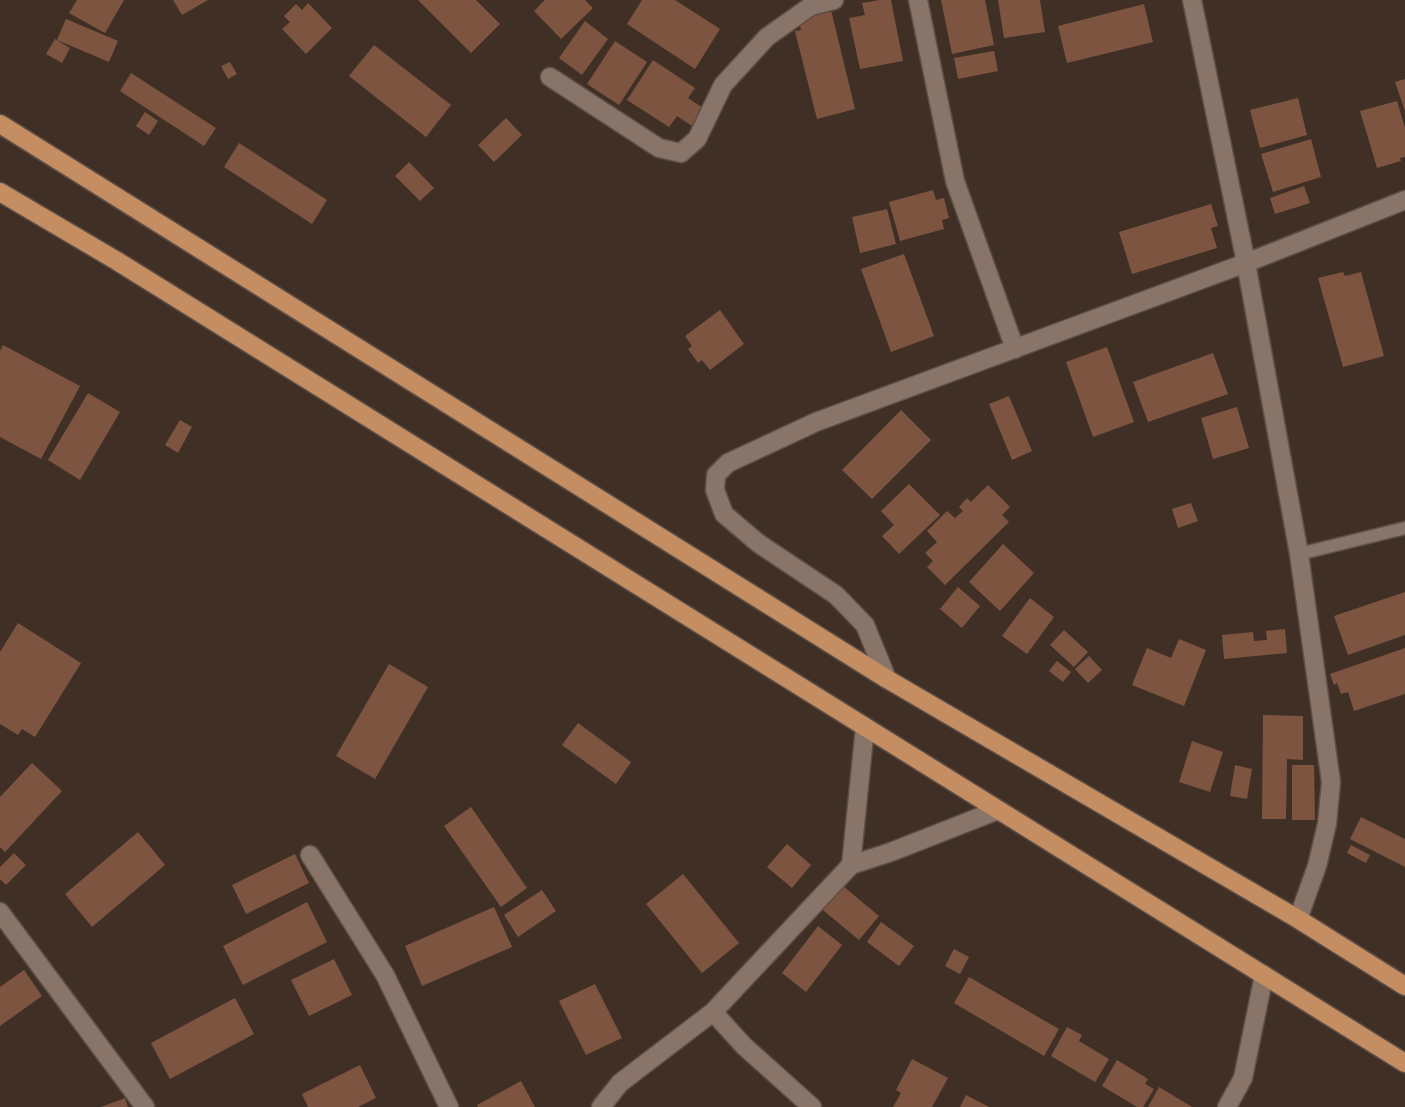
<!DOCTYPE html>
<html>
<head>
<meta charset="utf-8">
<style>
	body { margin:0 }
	canvas { display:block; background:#402f25 }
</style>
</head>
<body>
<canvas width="1405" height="1107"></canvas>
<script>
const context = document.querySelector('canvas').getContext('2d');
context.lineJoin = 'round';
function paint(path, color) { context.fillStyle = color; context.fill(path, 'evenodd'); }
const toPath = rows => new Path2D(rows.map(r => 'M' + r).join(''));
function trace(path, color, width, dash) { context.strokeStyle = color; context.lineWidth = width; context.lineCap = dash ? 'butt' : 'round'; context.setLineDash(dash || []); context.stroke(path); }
paint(toPath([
	[77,0,124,0,105,33,69,13],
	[173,0,208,0,182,15],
	[418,0,476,0,500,24,471,53],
	[545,0,585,0,593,8,561,39,534,11],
	[642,0,675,0,720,29,695,69,627,24],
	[880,0,891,0,903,61,860,69,849,18,865,15,862,3],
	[941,0,985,0,994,45,952,54],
	[998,0,1040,0,1045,32,1004,38],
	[308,3,332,28,306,54,282,29,290,22,284,16,296,4,302,10],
	[1144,4,1153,42,1067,63,1058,26],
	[831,10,855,109,817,119,795,31,801,30,798,18],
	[66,19,118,41,109,62,57,40],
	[585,21,608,39,582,75,559,58],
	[55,39,70,48,62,63,46,54],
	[615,41,647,62,619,105,587,84],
	[374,45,451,105,426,137,349,76],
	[994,51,998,71,958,79,954,58],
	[653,60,695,88,688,98,703,108,692,126,677,116,669,127,627,100],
	[230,62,237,74,228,79,221,66],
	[131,73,216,128,204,146,120,91],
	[1405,79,1405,111,1395,82],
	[1298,98,1307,135,1260,148,1250,110],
	[1397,101,1405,128,1405,157,1400,158,1401,161,1377,168,1360,111],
	[145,112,158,121,149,135,136,126],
	[506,118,522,135,494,162,478,145],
	[1311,139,1321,177,1273,192,1261,154],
	[239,143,327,200,312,224,224,167],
	[409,162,434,188,420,201,395,176],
	[1304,186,1310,203,1275,214,1270,198],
	[933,190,936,200,944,198,949,218,942,220,944,229,900,241,889,202],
	[1211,204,1218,226,1211,228,1217,248,1132,274,1119,232],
	[887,209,896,244,860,253,852,217],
	[904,254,934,336,891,352,861,269],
	[1343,272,1345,276,1361,272,1384,356,1343,367,1318,278],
	[720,310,744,344,710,370,702,360,698,363,688,349,692,346,685,336],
	[3,345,80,386,41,459,0,437,0,351],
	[1107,347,1134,422,1093,437,1066,362],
	[1213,353,1228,394,1148,422,1133,382],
	[88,393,120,412,80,480,48,460],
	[1009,396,1032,451,1012,460,989,404],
	[1237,407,1249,448,1213,459,1201,418],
	[901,410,931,440,872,499,842,470],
	[180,420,192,427,178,453,165,445],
	[909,484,940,515,899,554,882,536,894,525,881,511],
	[988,485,1010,507,1002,515,1009,522,945,585,927,567,933,561,925,553,937,542,927,531,947,511,955,518,963,511,959,507,967,498,971,502],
	[1191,503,1198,521,1178,528,1172,509],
	[1003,544,1034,573,1000,611,969,582],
	[958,587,980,606,962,628,940,609],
	[1405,592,1405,635,1348,655,1334,616],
	[1030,598,1054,617,1027,654,1002,636],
	[18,623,81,663,35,737,22,729,18,735,0,724,0,652],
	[1285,629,1287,653,1224,659,1222,635,1253,632,1254,641,1267,640,1266,631],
	[1064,630,1088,652,1074,667,1050,645],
	[1179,639,1206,650,1184,706,1132,685,1147,648,1171,658],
	[1405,648,1405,694,1354,711,1348,692,1341,694,1337,683,1334,685,1330,674],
	[1089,656,1102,670,1088,683,1075,669],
	[1057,661,1071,672,1063,682,1049,671],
	[389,664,428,687,375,779,336,756],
	[1263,715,1303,716,1303,760,1287,759,1286,819,1262,819],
	[578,723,631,762,616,784,562,745],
	[1192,741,1223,752,1210,792,1179,782],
	[32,763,62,791,5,852,0,847,0,797],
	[1235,765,1252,769,1247,799,1230,796],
	[1292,765,1314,765,1315,820,1292,820],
	[471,807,527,888,501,907,444,826],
	[1361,817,1405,839,1405,867,1350,839],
	[138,832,165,865,92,927,65,894],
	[787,844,811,865,792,888,767,867],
	[1351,845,1370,855,1366,863,1347,853],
	[14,853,26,865,6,885,0,879,0,867],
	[295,854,309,883,246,914,232,885],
	[683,874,739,943,702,973,646,904],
	[838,882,879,916,859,940,818,906],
	[542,890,556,911,518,937,504,915],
	[307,902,327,942,243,985,223,946],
	[494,907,512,947,422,986,405,946],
	[881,922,914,946,899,966,867,942],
	[818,926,842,945,806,992,782,973],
	[954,949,969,957,960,974,945,966],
	[334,959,352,995,309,1016,291,980],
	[24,970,42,996,0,1026,0,987],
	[969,977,1059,1029,1044,1056,954,1003],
	[595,984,622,1038,586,1055,559,1001],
	[235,998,254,1034,170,1079,151,1043],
	[1067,1027,1082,1035,1079,1041,1109,1059,1095,1082,1051,1056],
	[912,1059,948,1078,932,1107,893,1107,901,1093,896,1090],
	[1117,1060,1148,1079,1145,1084,1154,1089,1143,1107,1137,1107,1102,1086],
	[360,1065,376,1098,358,1107,308,1107,302,1094],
	[521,1081,535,1107,478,1107,477,1105],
	[1159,1087,1192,1107,1148,1107],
	[966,1095,989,1107,960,1107],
	[125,1098,128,1107,101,1107]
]), '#7d5440');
const service = toPath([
	[1299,554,1405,528]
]);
const minor = toPath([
	[918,0,955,181,1015,349],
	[1192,0,1246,263,1299,554,1331,782,1327,824,1317,866,1298,919],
	[550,77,659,148,681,153,697,139,723,85,767,37,811,6,834,0],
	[887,679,865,625,836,595,758,543,724,514,715,490,716,475,728,463,816,422,1246,263,1405,200],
	[310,855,385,975,449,1107],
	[851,865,865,727],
	[0,912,145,1107],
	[713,1012,744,1046,812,1107],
	[601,1107,620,1083,713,1012,851,865,891,852,998,810],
	[1227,1107,1243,1078,1264,975]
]);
const trunk = toPath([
	[0,124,887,679,1298,919,1405,986],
	[0,192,117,261,1405,1063]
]);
trace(service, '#5d4e46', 15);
trace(minor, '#5d4e46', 21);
trace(trunk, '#5d4e46', 21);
trace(service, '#887468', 12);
trace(minor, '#887468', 18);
trace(trunk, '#c48d62', 18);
</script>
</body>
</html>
